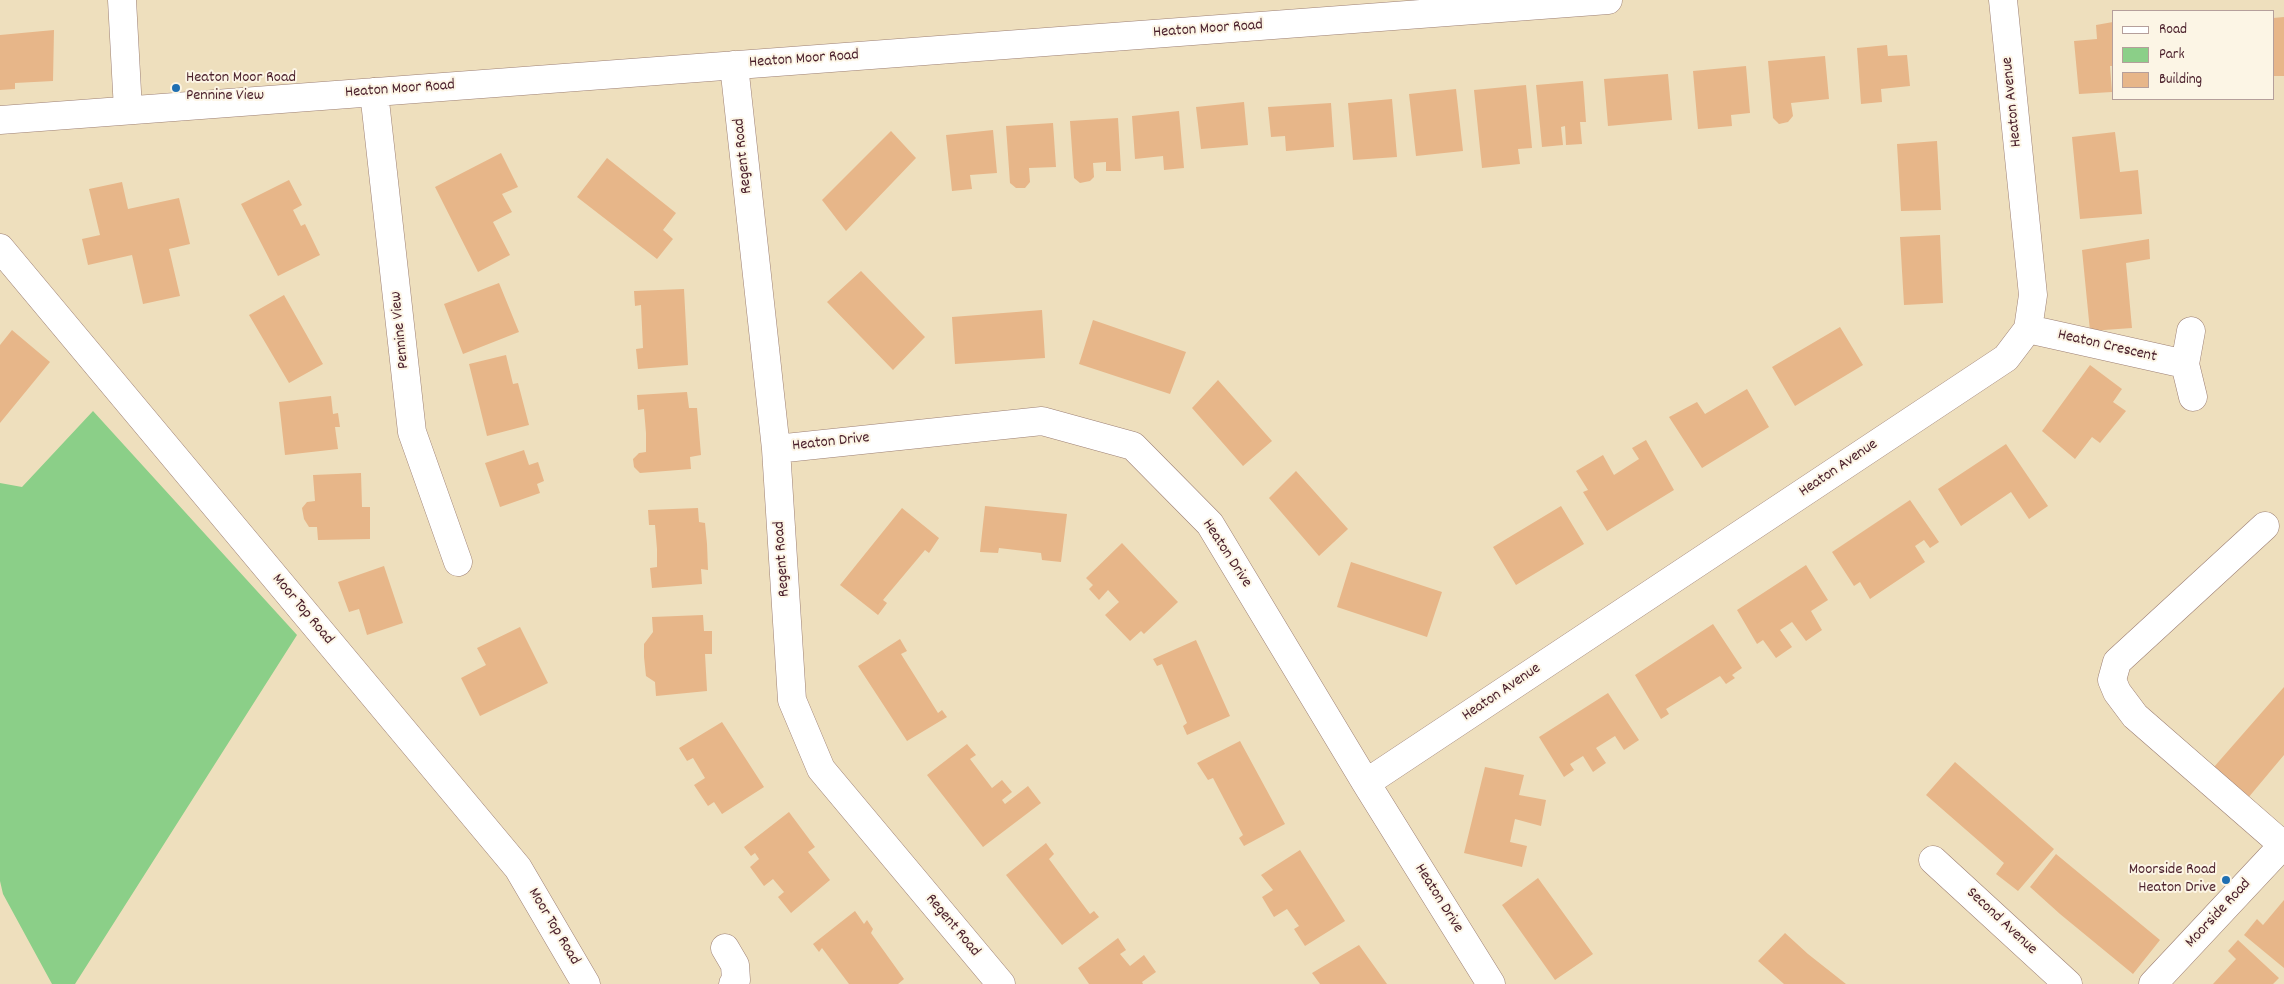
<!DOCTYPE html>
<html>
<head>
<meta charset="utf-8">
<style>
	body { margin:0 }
	#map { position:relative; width:2284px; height:984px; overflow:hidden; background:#eedfbd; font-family:Dekko,sans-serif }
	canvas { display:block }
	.legend { position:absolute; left:2112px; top:10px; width:162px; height:90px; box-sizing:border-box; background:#fcf5e5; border:1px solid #b59f9b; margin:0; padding:6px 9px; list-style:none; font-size:15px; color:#4a1f2b }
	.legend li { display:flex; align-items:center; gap:10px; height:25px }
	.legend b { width:25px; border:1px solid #b59f9b }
</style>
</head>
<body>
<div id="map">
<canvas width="2284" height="984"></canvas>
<ul class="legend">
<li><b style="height:6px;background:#fff"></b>Road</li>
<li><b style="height:14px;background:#8bcf88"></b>Park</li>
<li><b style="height:14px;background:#e7b689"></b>Building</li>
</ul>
</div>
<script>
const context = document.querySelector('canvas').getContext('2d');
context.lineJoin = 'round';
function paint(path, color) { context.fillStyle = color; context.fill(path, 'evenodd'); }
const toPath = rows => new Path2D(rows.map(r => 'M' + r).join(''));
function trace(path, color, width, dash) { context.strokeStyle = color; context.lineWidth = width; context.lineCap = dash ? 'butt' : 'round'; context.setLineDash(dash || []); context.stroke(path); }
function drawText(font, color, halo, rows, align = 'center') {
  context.font = font + ' Dekko,sans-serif'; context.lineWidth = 4; context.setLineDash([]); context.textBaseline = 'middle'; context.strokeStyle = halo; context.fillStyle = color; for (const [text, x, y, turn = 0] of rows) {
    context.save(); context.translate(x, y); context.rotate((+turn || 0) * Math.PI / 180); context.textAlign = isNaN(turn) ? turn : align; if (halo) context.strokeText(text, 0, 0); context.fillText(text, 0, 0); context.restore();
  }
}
paint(toPath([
	[93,411,297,635,75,984,52,984,3,894,0,881,0,483,22,487]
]), '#8bcf88');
paint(toPath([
	[2284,17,2284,76,2273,76,2273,18],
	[2113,22,2113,66,2110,66,2112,92,2079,94,2074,41,2097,39,2096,25],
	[54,30,53,81,15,83,15,89,0,90,0,35],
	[1887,45,1888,56,1907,55,1910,86,1881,89,1882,102,1861,104,1857,48],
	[1825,56,1829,99,1791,103,1793,116,1788,122,1779,124,1773,118,1768,61],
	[1746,66,1750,113,1731,115,1732,126,1698,129,1693,71],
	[1668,74,1672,120,1608,126,1604,79],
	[1583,81,1586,122,1580,122,1582,144,1566,145,1565,126,1561,127,1563,145,1542,147,1536,85],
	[1526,85,1532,148,1518,149,1520,164,1482,168,1474,90],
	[1456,89,1463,151,1416,156,1409,94],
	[1392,99,1397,157,1353,160,1348,103],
	[1244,102,1248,145,1201,149,1196,107],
	[1331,103,1334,147,1286,151,1285,136,1271,137,1268,107],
	[1179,111,1184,168,1164,170,1163,156,1135,159,1132,116],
	[1118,118,1121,171,1106,171,1106,162,1093,163,1094,177,1090,181,1080,183,1074,178,1070,121],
	[1053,123,1056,167,1029,168,1030,182,1025,188,1016,188,1010,183,1006,126],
	[993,130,997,173,970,175,972,189,952,191,946,135],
	[891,131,916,158,846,231,822,200],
	[2115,132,2120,172,2138,170,2142,214,2080,219,2072,137],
	[1937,141,1941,210,1901,211,1897,144],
	[501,153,518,187,502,194,512,212,493,222,510,255,478,272,435,187],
	[607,158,676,213,663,230,673,239,657,259,577,197],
	[289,180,302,205,293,210,301,226,305,224,320,255,278,276,241,204],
	[122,182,128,209,179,198,190,244,169,249,180,296,143,304,132,255,88,265,82,239,100,235,89,189],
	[1940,235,1943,303,1904,305,1900,237],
	[2149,239,2150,259,2126,263,2132,328,2090,331,2082,250],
	[861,271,925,337,893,370,827,302],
	[499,283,519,332,463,354,444,304],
	[684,289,688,365,638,369,636,349,643,348,641,305,635,306,634,291],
	[284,295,323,364,289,383,249,315],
	[1042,310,1045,358,955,364,952,317],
	[1093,320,1186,352,1170,394,1079,364],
	[1840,327,1863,365,1795,406,1772,367],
	[12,330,50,362,0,423,0,345],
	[506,355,513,384,518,383,529,425,487,436,469,364],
	[2090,365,2122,389,2113,402,2126,411,2100,443,2092,437,2075,459,2042,431],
	[1218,380,1272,441,1243,466,1192,408],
	[1747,389,1769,427,1702,468,1669,417,1697,402,1705,414],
	[687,392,689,408,697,408,701,455,690,457,691,469,640,473,634,467,633,459,639,453,646,452,646,433,644,409,638,410,637,395],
	[331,396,333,414,338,413,340,427,335,427,338,449,285,455,279,402],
	[1646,440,1674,490,1607,531,1583,492,1588,490,1576,471,1603,455,1614,475,1639,459,1632,448],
	[2006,444,2048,506,2029,519,2011,492,1961,526,1938,489],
	[524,450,529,465,538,462,544,481,537,484,540,493,500,507,485,463],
	[1296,471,1348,529,1319,556,1269,498],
	[361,473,362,507,370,507,370,539,318,540,317,527,309,527,304,519,302,508,307,502,315,501,313,475],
	[1910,500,1939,542,1930,548,1924,540,1915,546,1925,562,1870,599,1860,582,1854,586,1832,552],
	[985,506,1067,514,1061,562,1042,560,1041,553,999,548,998,553,980,552],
	[1561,506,1584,544,1516,585,1493,547],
	[698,508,699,522,705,523,707,544,708,570,701,569,702,584,652,588,650,568,657,567,657,549,655,525,649,525,648,510],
	[902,508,939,538,929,553,925,550,883,600,887,603,878,615,840,585],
	[1122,543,1178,602,1144,634,1141,631,1130,641,1105,615,1119,602,1108,590,1099,600,1089,589,1093,585,1086,578],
	[1351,562,1442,592,1427,637,1337,607],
	[1806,565,1828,600,1811,611,1822,630,1806,641,1792,622,1780,630,1792,647,1776,658,1763,640,1757,644,1737,610],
	[384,566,403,623,367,635,359,609,349,612,338,582],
	[703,615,704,631,712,631,712,654,705,654,707,691,656,696,655,682,646,676,644,657,644,644,653,632,652,617],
	[1713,624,1742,668,1732,675,1735,678,1726,684,1720,676,1666,709,1669,714,1661,719,1635,675],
	[520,627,548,683,480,716,461,678,486,665,477,648],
	[900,639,907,651,901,654,938,713,942,710,947,717,907,741,858,666],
	[1196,640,1230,716,1187,735,1183,726,1187,723,1162,664,1157,666,1153,659],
	[2284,687,2284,755,2248,798,2214,767],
	[1608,693,1639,740,1624,750,1615,736,1596,748,1606,763,1593,772,1583,756,1570,764,1574,770,1564,777,1539,737],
	[722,722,764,787,722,814,714,802,708,806,694,785,705,778,693,758,687,761,679,748],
	[1240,741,1285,824,1244,846,1239,838,1243,835,1213,778,1208,780,1197,763],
	[967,744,976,755,970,759,992,788,1002,780,1012,792,1002,800,1005,804,1028,786,1041,803,983,847,927,775],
	[1955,762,2054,849,2018,891,1996,874,2004,863,1926,795],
	[1485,767,1524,775,1519,795,1546,800,1541,826,1515,819,1510,842,1527,846,1522,867,1464,853],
	[789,812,815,847,808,852,830,880,791,913,778,897,784,892,773,879,764,886,750,867,759,859,755,853,751,856,744,847],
	[1046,843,1054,854,1049,859,1090,914,1094,911,1099,917,1062,945,1006,875],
	[1300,850,1345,921,1305,946,1294,929,1299,926,1287,909,1274,917,1262,897,1273,890,1261,875],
	[2056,854,2160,940,2133,974,2060,914,2030,887],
	[1538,878,1593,954,1555,980,1502,905],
	[2284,900,2284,968,2244,935,2257,919,2263,925],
	[855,911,864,924,867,920,873,929,871,933,904,979,898,984,849,984,822,948,819,952,813,944],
	[1785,933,1808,954,1846,984,1784,984,1758,961],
	[1118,938,1126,950,1120,954,1130,966,1144,955,1156,972,1142,982,1143,984,1089,984,1078,968],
	[2238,940,2279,978,2273,984,2213,984,2236,959,2228,951],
	[1359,945,1387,984,1320,984,1312,973]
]), '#e7b689');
const minor = toPath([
	[122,0,128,110],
	[734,65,776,449,792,700,821,769,1001,984],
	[374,92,412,432,458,562],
	[0,120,1608,0],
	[2028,329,2185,364],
	[2191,331,2185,364,2193,397],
	[776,449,1042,421,1133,446,1210,524,1366,783,1491,984],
	[2265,526,2117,662,2112,680,2117,692,2135,716,2283,845],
	[1366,783,2006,358,2028,329,2033,295,2003,0],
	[1933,860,2068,984],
	[725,948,735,965,736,980,733,984],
	[2153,984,2284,844]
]);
const major = toPath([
	[0,248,518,868,586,984]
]);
trace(minor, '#9c7f74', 29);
trace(major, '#9c7f74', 29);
trace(minor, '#fff', 28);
trace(major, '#fff', 28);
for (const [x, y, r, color] of [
	[176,88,5,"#1f6fb2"],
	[2226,880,5,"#1f6fb2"]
]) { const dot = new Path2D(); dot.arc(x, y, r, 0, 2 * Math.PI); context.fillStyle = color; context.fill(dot); trace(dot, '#fcf5e5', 2); }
drawText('16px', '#4a1f2b', '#fcf5e5', [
	["Heaton Moor Road",1208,30,-4],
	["Heaton Moor Road",804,60,-4],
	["Heaton Moor Road",400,90,-4],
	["Heaton Avenue",2013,102,-96],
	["Regent Road",744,156,-96],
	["Pennine View",401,330,-96],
	["Heaton Crescent",2107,347,13],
	["Heaton Drive",831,443,-6],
	["Heaton Avenue",1839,469,-34],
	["Heaton Drive",1226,554,57],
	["Regent Road",783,559,-94],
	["Moor Top Road",302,610,50],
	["Heaton Avenue",1502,693,-34],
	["Heaton Drive",1438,899,58],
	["Moorside Road",2219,914,-47],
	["Second Avenue",2001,922,43],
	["Regent Road",952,926,50],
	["Moor Top Road",553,927,59]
]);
drawText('16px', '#4a1f2b', '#fcf5e5', [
	["Heaton Moor Road",186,79],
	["Pennine View",186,97],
	["Moorside Road",2216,871,"right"],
	["Heaton Drive",2216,889,"right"]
], 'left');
</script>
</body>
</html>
